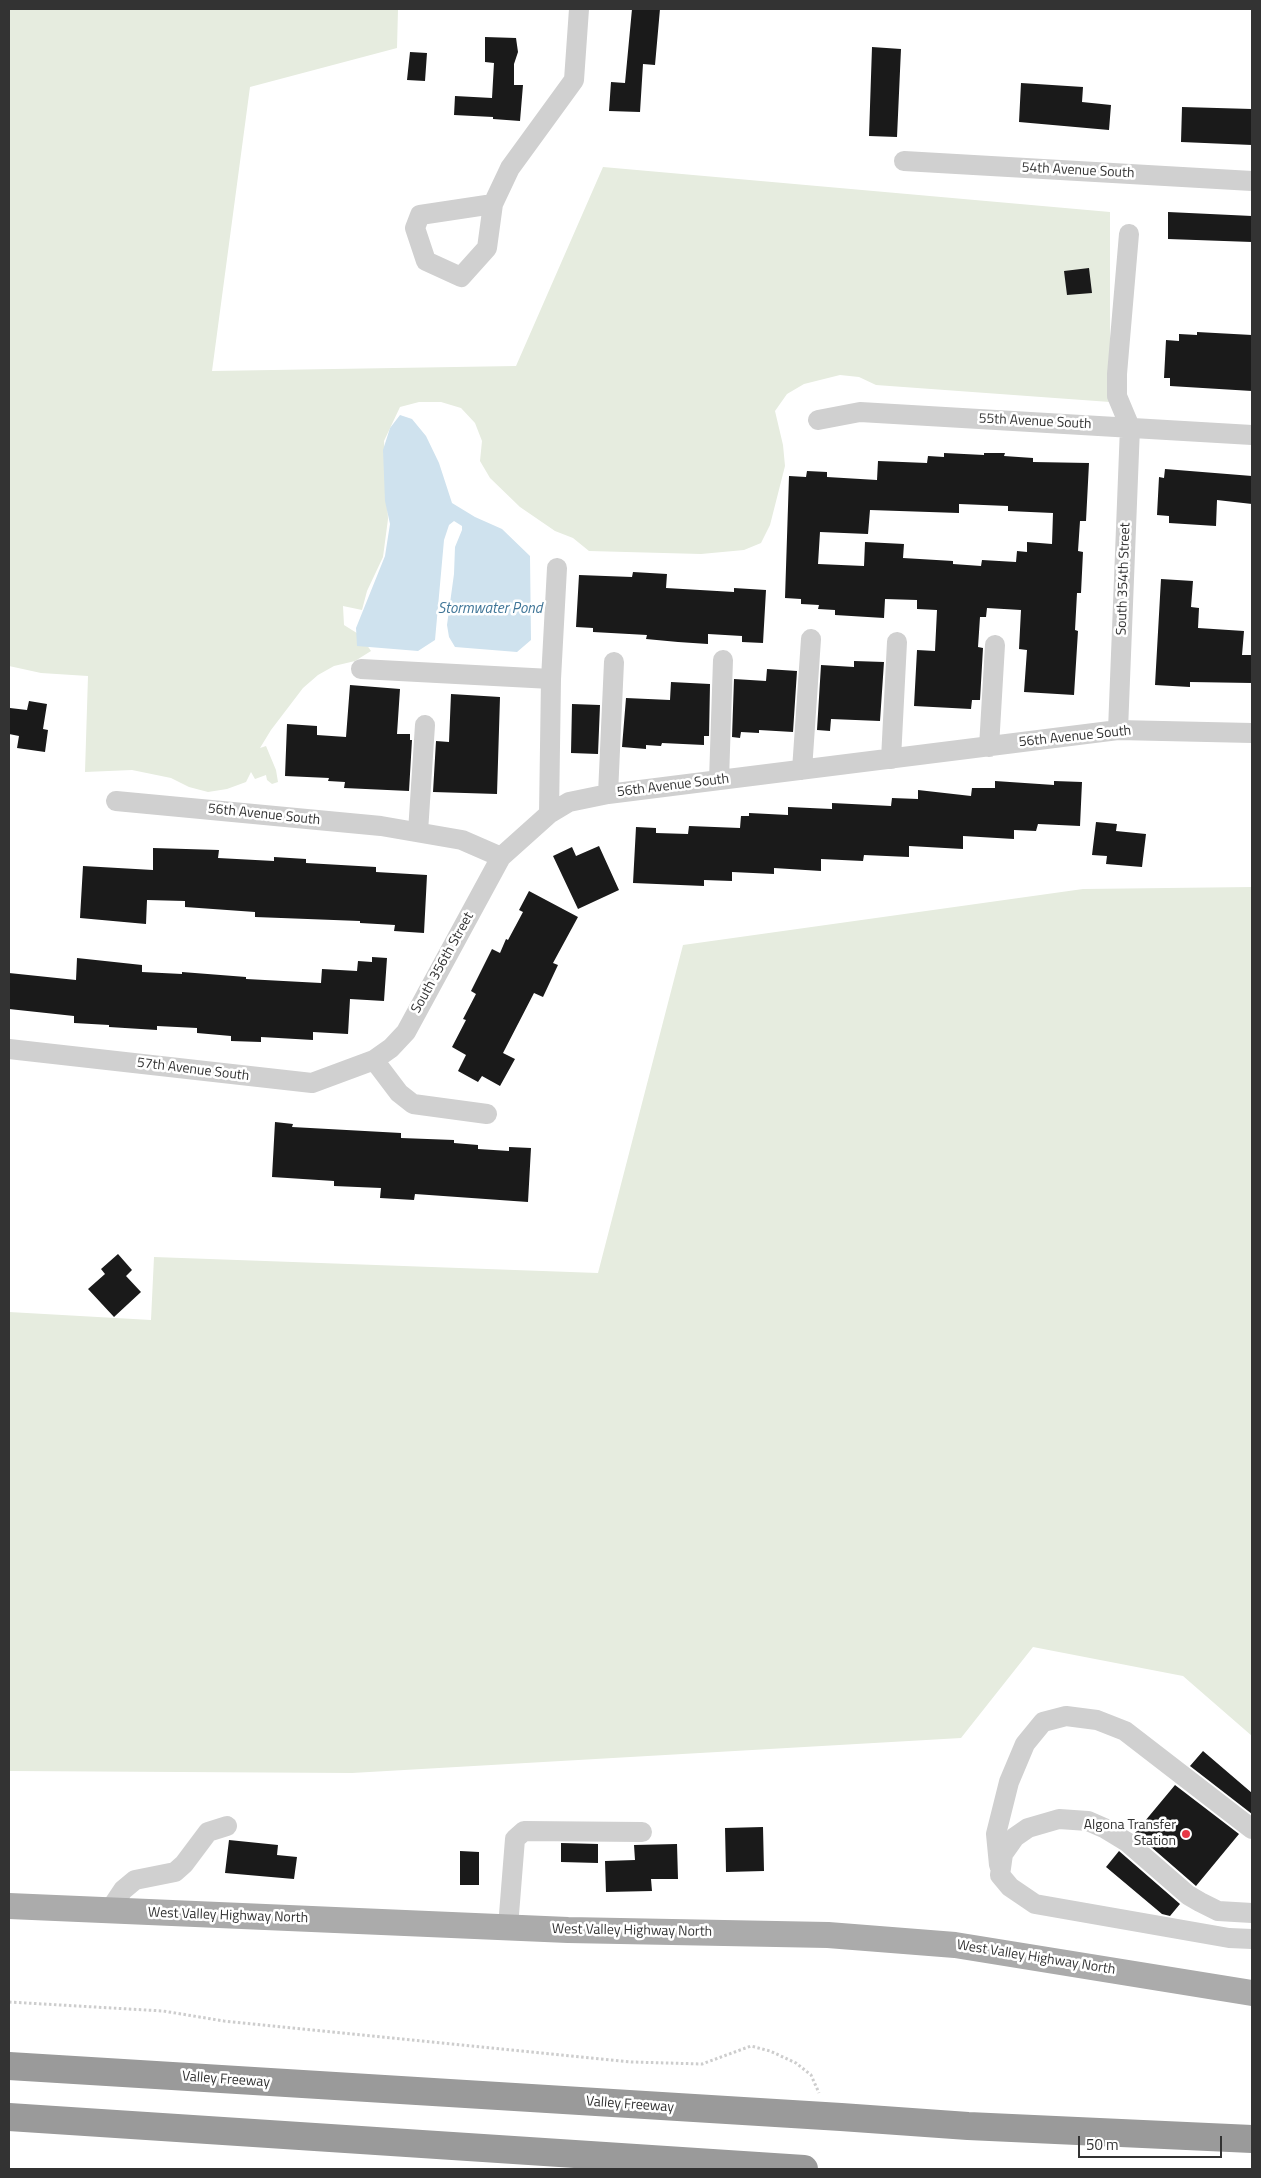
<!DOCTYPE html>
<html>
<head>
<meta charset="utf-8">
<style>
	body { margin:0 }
	#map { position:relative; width:1261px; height:2178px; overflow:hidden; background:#fff; font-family:"Titillium Web",sans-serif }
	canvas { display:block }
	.frame { position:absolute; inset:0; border:10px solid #333; pointer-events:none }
	.scale { position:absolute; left:1078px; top:2136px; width:144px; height:22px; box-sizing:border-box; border:2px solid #333; border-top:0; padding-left:6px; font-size:15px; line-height:18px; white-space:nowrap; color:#333; -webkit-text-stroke:4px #fff; paint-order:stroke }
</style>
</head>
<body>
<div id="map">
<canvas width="1261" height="2178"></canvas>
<div class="frame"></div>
<div class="scale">50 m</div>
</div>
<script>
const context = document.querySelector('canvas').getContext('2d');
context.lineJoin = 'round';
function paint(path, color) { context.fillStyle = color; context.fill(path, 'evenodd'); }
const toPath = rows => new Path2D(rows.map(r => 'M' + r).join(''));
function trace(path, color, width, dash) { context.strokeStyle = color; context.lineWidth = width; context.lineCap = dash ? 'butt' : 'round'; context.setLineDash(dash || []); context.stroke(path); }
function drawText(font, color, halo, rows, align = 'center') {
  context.font = font + ' "Titillium Web",sans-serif'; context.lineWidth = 5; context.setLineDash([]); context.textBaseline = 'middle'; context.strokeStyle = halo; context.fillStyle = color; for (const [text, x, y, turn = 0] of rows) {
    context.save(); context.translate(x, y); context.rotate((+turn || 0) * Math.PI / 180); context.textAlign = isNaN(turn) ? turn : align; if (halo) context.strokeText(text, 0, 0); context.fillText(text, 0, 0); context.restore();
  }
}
paint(toPath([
	[9,9,398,9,397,48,250,87,212,371,516,366,603,167,1110,212,1110,402,876,385,859,377,840,375,804,384,787,394,775,411,783,445,785,466,770,525,761,543,744,550,701,554,589,551,573,538,555,531,520,507,490,478,480,461,482,441,475,423,461,408,441,402,419,402,400,407,384,441,388,519,383,557,367,591,362,610,343,606,344,625,360,635,371,651,355,661,334,666,318,675,303,688,271,730,260,748,266,746,276,770,278,782,272,784,267,780,266,775,255,779,251,772,246,782,227,789,208,792,189,787,171,778,132,770,85,772,88,676,41,673,9,666],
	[1252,887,1252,1736,1183,1676,1033,1647,961,1738,352,1773,9,1771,9,1312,151,1320,154,1257,598,1273,683,945,1083,889]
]), '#e6ecdf');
paint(toPath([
	[400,415,412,419,426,436,439,463,452,503,475,517,502,529,530,556,531,640,517,652,455,647,449,637,447,625,454,574,455,547,462,530,462,526,454,521,449,525,444,540,435,640,418,651,357,646,356,628,385,556,390,524,385,501,383,450,390,428]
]), '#cfe2ee');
paint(toPath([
	[632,9,660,9,655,65,643,64,640,112,609,111,611,82,625,83],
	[485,37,516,38,518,52,514,64,514,85,523,85,520,121,493,119,493,117,454,115,455,96,492,98,494,63,485,62],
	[872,47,901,49,897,137,869,136],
	[410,52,427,53,425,81,407,80],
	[1021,83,1083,87,1082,102,1111,105,1109,130,1019,122],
	[1182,107,1252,109,1252,145,1181,142],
	[1168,212,1252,216,1252,242,1168,239],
	[1089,268,1092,293,1067,295,1064,271],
	[1197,332,1252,335,1252,391,1170,386,1170,378,1164,378,1166,340,1179,341,1179,334,1197,335],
	[944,453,984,455,984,453,1005,453,1004,456,1033,458,1033,462,1089,463,1086,521,1080,521,1078,551,1083,552,1081,593,1077,593,1075,630,1078,631,1074,695,1024,692,1027,650,1019,649,1021,610,987,608,986,617,980,617,978,647,983,648,980,700,972,700,971,709,914,706,917,650,935,651,937,610,917,609,917,600,885,599,884,618,835,615,835,610,818,609,819,605,801,604,801,599,785,598,789,476,806,477,807,471,827,472,827,477,877,480,878,461,927,463,928,456,944,457],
	[959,504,1008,506,1008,511,1053,513,1052,544,1027,542,1027,552,1017,551,1016,562,982,560,981,566,953,564,953,561,903,558,904,544,865,542,864,566,818,564,820,532,868,534,870,510,959,513],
	[1165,469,1252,476,1252,504,1217,500,1216,526,1169,523,1169,516,1157,515,1159,477,1164,478],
	[633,572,667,574,666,588,734,592,734,588,766,590,763,643,742,642,742,636,708,634,708,644,678,642,646,639,647,635,593,632,593,628,576,627,579,575,632,577],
	[1161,579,1193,581,1191,607,1199,608,1198,628,1244,631,1242,655,1252,655,1252,683,1190,682,1190,687,1155,685],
	[854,661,884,662,880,721,831,719,830,731,817,730,821,665,854,667],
	[767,669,797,671,793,732,759,730,759,733,741,732,740,738,732,737,734,679,766,681],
	[671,682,710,684,709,736,704,736,704,745,662,743,661,746,646,745,646,749,622,747,626,698,670,700],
	[350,685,400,689,397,734,410,734,410,740,412,740,409,791,344,788,345,782,328,781,329,778,285,776,287,724,317,726,317,735,346,737],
	[451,694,500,697,497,794,433,792,436,741,449,742],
	[29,701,47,704,43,729,48,730,45,752,17,748,19,736,9,734,10,708,27,710],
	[572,704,600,705,598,754,571,753],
	[995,781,1054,785,1054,781,1082,782,1080,826,1038,824,1036,831,1014,830,1014,839,963,836,963,849,909,846,909,857,864,855,863,861,821,859,821,871,774,868,774,874,732,872,732,881,704,880,704,886,633,883,636,827,656,828,656,833,688,834,689,826,740,828,741,816,749,816,749,813,788,815,788,807,832,809,832,803,891,806,892,798,918,799,918,790,971,796,972,788,995,788],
	[1096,822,1117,824,1116,831,1146,834,1142,867,1106,864,1107,856,1092,855],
	[599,846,619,890,578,909,553,856,572,847,576,856],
	[153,848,219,850,218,858,274,861,274,857,306,859,306,863,376,867,376,872,427,875,424,933,394,931,395,925,360,923,360,921,255,917,255,912,185,907,185,901,147,900,146,924,80,918,83,866,153,870],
	[529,891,578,917,553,963,558,965,543,997,534,993,503,1053,515,1059,500,1086,482,1076,478,1082,458,1071,466,1055,452,1047,466,1020,463,1019,476,994,471,991,492,949,500,953,506,939,508,940,523,912,519,910],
	[372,957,387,958,384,1001,350,999,348,1034,313,1032,313,1040,261,1037,261,1042,231,1041,231,1036,197,1033,197,1028,157,1026,157,1030,109,1027,109,1025,74,1023,74,1016,9,1009,9,973,76,980,77,958,142,965,142,972,182,974,182,972,246,977,246,979,321,983,322,969,357,971,358,961,372,962],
	[275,1122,293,1124,292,1127,401,1133,401,1138,454,1140,454,1143,478,1145,478,1149,509,1151,509,1147,531,1148,528,1202,415,1194,414,1200,380,1198,381,1188,334,1186,334,1181,272,1177],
	[118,1254,132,1270,126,1276,141,1292,114,1317,88,1289,105,1274,101,1269],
	[1203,1751,1252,1793,1252,1814,1190,1766],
	[1175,1785,1239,1834,1196,1886,1135,1833],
	[763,1827,764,1871,726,1872,725,1828],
	[229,1840,278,1845,277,1855,297,1857,294,1879,225,1873],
	[561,1843,598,1844,598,1863,561,1862],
	[677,1844,678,1879,651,1879,652,1891,606,1892,605,1861,635,1860,634,1845],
	[460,1851,479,1852,479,1885,460,1885],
	[1119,1851,1180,1904,1170,1916,1162,1914,1106,1867]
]), '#1a1a1a');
trace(toPath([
	[9,2002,163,2011,224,2021,632,2062,702,2064,751,2046,770,2051,796,2063,811,2075,819,2093]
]), '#cdcdcd', 3, [2.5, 2.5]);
trace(toPath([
	[904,161,1252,181],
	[493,204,420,215,415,228,426,261,461,277,487,248,493,204,510,168,574,80,579,9],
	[818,420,860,412,1252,435],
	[361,669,551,679],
	[1118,730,1130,427,1117,396,1117,374,1129,234],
	[989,747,995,645],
	[891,759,897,642],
	[802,770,811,639],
	[719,780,723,660],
	[608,794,614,662],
	[116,801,381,826,462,840,501,857],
	[549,814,551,679,557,568],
	[418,832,425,725],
	[9,1049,312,1083,374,1060,391,1048,406,1032,501,857,549,814,569,802,608,794,1118,730,1252,733],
	[374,1060,399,1093,413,1104,487,1114],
	[999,1865,996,1834,1009,1782,1025,1744,1043,1722,1066,1716,1097,1720,1125,1731,1252,1829],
	[109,1911,123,1890,135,1880,175,1872,184,1864,208,1832,227,1826],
	[1252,1913,1218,1911,1200,1902,1188,1895,1127,1842,1104,1828,1088,1821,1059,1819,1028,1828,1015,1837,1003,1854,1000,1875,1010,1887,1035,1904,1229,1938,1252,1939],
	[508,1927,515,1839,524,1831,642,1832]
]), '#d0d0d0', 20);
trace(toPath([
	[9,1906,568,1930,828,1935,955,1945,1252,1993]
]), '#ababab', 26);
trace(toPath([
	[9,2066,841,2117,968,2126,1252,2139],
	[9,2117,804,2169]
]), '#9a9a9a', 28);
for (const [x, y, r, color] of [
	[1186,1834,5,"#e63946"]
]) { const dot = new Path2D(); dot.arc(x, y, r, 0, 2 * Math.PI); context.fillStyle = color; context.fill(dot); trace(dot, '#fff', 2); }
drawText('14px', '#333', '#fff', [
	["54th Avenue South",1078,171,3],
	["55th Avenue South",1035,422,3],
	["South 354th Street",1124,579,-88],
	["56th Avenue South",1075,737,-6],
	["56th Avenue South",673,786,-7],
	["56th Avenue South",264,815,6],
	["South 356th Street",443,963,-61],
	["57th Avenue South",193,1070,7],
	["West Valley Highway North",228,1916,2],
	["West Valley Highway North",632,1931,1],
	["West Valley Highway North",1036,1958,9],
	["Valley Freeway",226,2080,4],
	["Valley Freeway",630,2105,4]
]);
drawText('14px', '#333', '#fff', [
	["Algona Transfer",1176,1826],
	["Station",1176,1842]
], 'right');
drawText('italic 15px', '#3f7597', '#fff', [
	["Stormwater Pond",490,609]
]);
</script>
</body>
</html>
